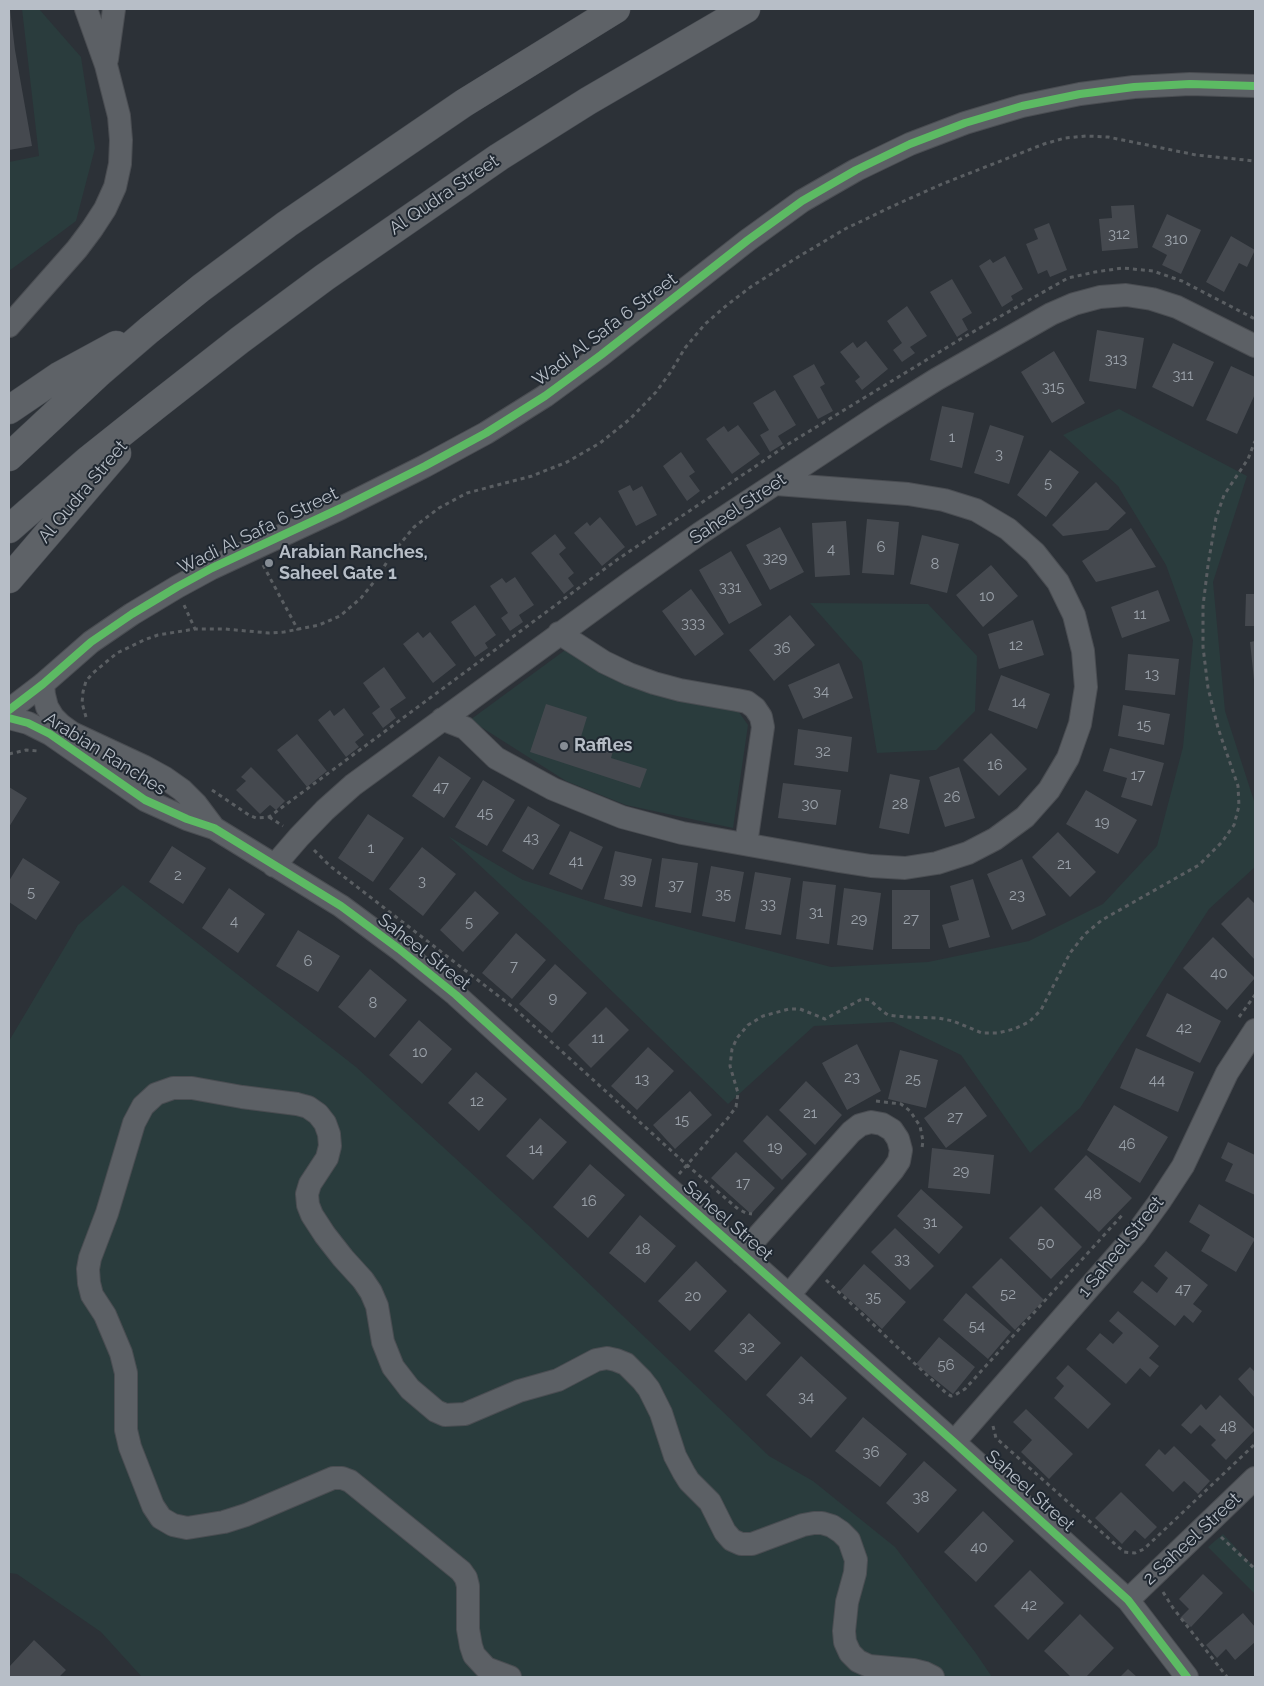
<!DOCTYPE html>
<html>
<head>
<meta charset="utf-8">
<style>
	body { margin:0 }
	#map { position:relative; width:1264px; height:1686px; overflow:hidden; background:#2c3137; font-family:Raleway,sans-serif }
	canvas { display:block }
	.frame { position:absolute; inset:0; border:10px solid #b7bec7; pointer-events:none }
</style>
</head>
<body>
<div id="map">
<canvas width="1264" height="1686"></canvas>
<div class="frame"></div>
</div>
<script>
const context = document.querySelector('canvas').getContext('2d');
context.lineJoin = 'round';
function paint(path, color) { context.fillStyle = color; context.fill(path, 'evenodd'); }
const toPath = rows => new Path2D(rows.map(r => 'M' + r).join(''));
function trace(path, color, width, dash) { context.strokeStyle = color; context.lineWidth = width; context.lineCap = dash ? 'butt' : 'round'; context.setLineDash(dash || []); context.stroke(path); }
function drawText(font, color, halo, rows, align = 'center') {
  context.font = font + ' Raleway,sans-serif'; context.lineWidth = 4; context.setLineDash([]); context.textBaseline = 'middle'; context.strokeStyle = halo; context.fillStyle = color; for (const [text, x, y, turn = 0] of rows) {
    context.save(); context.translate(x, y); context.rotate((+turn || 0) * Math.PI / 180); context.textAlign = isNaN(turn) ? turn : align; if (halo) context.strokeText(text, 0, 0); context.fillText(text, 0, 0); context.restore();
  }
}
paint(toPath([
	[22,9,39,9,81,57,95,148,76,221,9,271,9,162,39,156],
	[1119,409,1247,476,1213,582,1225,711,1255,804,1255,867,1209,909,1080,1108,1030,1153,961,1055,893,1022,814,1026,728,1104,544,925,448,836,523,880,626,913,831,967,928,962,1029,941,1103,904,1157,846,1183,747,1193,640,1166,565,1118,486,1063,435],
	[810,603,928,604,977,656,975,711,936,750,877,753,862,662],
	[572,645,734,705,748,725,733,828,626,805,566,781,470,720],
	[123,885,356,1067,529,1226,769,1456,813,1481,895,1547,975,1652,992,1677,142,1677,101,1632,17,1574,9,1573,9,1041,78,925],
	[1223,1534,1255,1568,1255,1594,1208,1547]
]), '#2a3c3d');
paint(toPath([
	[9,9,10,9,15,50,32,146,9,150],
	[1134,205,1138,248,1102,251,1099,219,1112,218,1111,206],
	[1167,214,1201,230,1181,274,1162,265,1167,255,1152,247],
	[1049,223,1067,270,1050,277,1047,270,1038,274,1026,244,1038,239,1034,229],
	[1231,236,1255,250,1247,267,1239,263,1224,292,1206,282],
	[1005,256,1023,289,1011,296,1013,300,1002,307,979,266,990,259,993,263],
	[952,279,972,313,962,319,968,330,957,337,930,292],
	[907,306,927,336,910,347,915,353,902,362,893,350,902,343,887,321],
	[1097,330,1144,338,1136,389,1089,381],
	[866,341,888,369,862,390,855,381,860,377,840,352,853,342,857,348],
	[1173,343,1214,362,1193,407,1152,387],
	[1054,351,1085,403,1052,423,1021,372],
	[814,364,825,384,820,387,833,411,818,419,793,376],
	[1231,366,1255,377,1255,394,1237,434,1206,420],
	[775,390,796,425,778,436,783,444,770,452,760,435,769,430,753,403],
	[942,406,974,413,962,468,930,460],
	[738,425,760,454,732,474,706,439,724,426,728,432],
	[990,425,1024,436,1009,484,974,473],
	[1050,450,1079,472,1046,517,1017,495],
	[681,452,695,472,689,476,700,491,687,501,663,466],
	[1096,482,1126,513,1108,530,1063,536,1052,525],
	[630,485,633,491,642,486,657,515,636,526,618,491],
	[600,517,625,547,602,566,574,533,587,522,590,526],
	[867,519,899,522,894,575,862,573],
	[846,521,850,575,815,577,812,523],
	[780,527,804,572,770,590,746,545],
	[1131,528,1156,567,1096,582,1082,561],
	[555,534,566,548,559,554,574,573,568,578,574,586,564,594,531,553],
	[922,535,959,544,947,593,910,584],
	[731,551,762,605,729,624,699,570],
	[991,565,1018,596,983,627,956,595],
	[515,577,534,605,519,615,523,622,510,631,501,618,508,613,490,586,502,578,506,583],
	[691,589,724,634,695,656,662,611],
	[1158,590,1170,621,1122,638,1111,607],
	[1246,594,1255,594,1255,626,1245,626],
	[475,605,496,635,485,643,488,648,475,657,451,622],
	[790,615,815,645,774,681,749,650],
	[1033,620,1044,655,999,669,988,634],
	[418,632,423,638,430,632,456,665,433,683,403,644],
	[1255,641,1255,680,1254,680,1250,642],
	[1128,654,1179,659,1175,695,1125,690],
	[839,663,853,698,803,719,788,685],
	[384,667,406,698,390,709,396,718,383,728,372,713,380,707,363,683],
	[1001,675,1050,694,1037,729,988,710],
	[546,704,587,717,580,740,613,751,611,758,647,769,640,788,530,752],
	[1123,705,1170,714,1164,745,1118,736],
	[344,708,364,735,355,742,359,747,346,757,318,720,330,710,334,716],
	[798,729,852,737,848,772,794,765],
	[991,733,1027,769,999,796,963,760],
	[297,734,327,771,307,787,277,750],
	[1110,748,1164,763,1152,806,1121,797,1127,778,1103,771],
	[439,756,471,778,444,818,412,796],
	[251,767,285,801,276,810,270,805,260,814,236,790,246,781,241,777],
	[959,767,975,818,945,827,929,777],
	[890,774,920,780,909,834,879,828],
	[155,778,165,785,155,799,145,791],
	[483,780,515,800,487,846,455,827],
	[783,783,841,790,836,825,778,818],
	[9,787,27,798,9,827],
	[1086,790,1137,820,1118,854,1066,824],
	[528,806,560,825,533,870,502,851],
	[368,814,404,838,373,882,338,858],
	[570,831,603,847,582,890,549,874],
	[1058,832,1096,872,1070,897,1032,857],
	[172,846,206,868,183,904,149,882],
	[422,847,456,874,423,916,389,889],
	[615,851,652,859,642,907,604,899],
	[23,858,60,882,36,920,9,902,9,881],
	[662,858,698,863,691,913,655,907],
	[1022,859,1046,915,1012,930,987,874],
	[711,866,744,872,735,922,702,916],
	[755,872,791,878,781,935,745,929],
	[973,879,990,937,949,948,942,925,959,920,950,886],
	[803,881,836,885,829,944,796,939],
	[229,888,265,914,238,953,202,928],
	[844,888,881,893,873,950,837,945],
	[892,890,930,890,930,949,892,949],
	[475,891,499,913,463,952,440,930],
	[1248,897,1255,904,1255,960,1221,924],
	[298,930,340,956,318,992,276,966],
	[516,933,546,960,512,999,482,973],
	[1213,937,1255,978,1227,1010,1183,968],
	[555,964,587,993,552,1033,519,1004],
	[370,969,407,1000,375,1038,338,1007],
	[1167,993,1221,1021,1200,1063,1146,1036],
	[606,1007,629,1030,591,1068,568,1045],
	[419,1020,452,1049,422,1084,389,1055],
	[857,1044,881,1091,847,1110,822,1063],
	[648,1047,674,1071,637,1110,611,1086],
	[1136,1048,1194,1072,1178,1112,1120,1088],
	[900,1050,938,1060,926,1108,888,1099],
	[476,1072,507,1099,479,1131,448,1103],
	[806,1081,842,1115,815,1145,779,1110],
	[965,1086,987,1116,946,1148,924,1118],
	[690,1091,712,1115,675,1149,653,1125],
	[1114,1105,1168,1137,1140,1183,1087,1150],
	[767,1115,807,1154,782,1180,743,1141],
	[540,1118,567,1142,533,1180,506,1156],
	[1228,1142,1255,1155,1255,1195,1225,1181,1233,1164,1221,1158],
	[932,1148,994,1155,990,1194,928,1188],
	[736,1152,775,1188,751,1214,711,1178],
	[1086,1155,1132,1198,1099,1232,1054,1189],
	[590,1164,625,1195,588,1238,553,1207],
	[921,1189,963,1227,939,1254,897,1216],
	[1199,1204,1255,1239,1236,1272,1201,1251,1210,1235,1189,1222],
	[1041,1206,1082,1247,1051,1279,1009,1238],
	[640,1215,676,1246,645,1283,609,1253],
	[895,1228,934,1266,910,1290,871,1252],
	[1166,1251,1208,1285,1193,1304,1202,1311,1193,1323,1184,1315,1175,1326,1133,1292,1142,1281,1157,1293,1168,1278,1154,1266],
	[1001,1258,1044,1300,1015,1330,972,1287],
	[696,1261,727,1291,690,1331,658,1301],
	[864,1264,906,1302,882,1329,840,1291],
	[966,1293,1011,1332,988,1359,943,1320],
	[1118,1311,1159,1346,1149,1358,1159,1366,1150,1377,1140,1368,1126,1384,1086,1349,1100,1333,1113,1344,1123,1333,1109,1321],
	[749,1313,781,1343,746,1381,714,1351],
	[939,1337,975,1367,953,1394,916,1364],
	[801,1356,847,1398,811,1438,766,1395],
	[1068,1365,1111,1404,1088,1429,1054,1398,1064,1386,1056,1378],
	[1250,1367,1255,1372,1255,1398,1238,1379],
	[1220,1395,1255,1430,1226,1460,1211,1445,1216,1440,1200,1425,1191,1434,1181,1425,1201,1404,1206,1410],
	[1026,1409,1073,1454,1049,1479,1021,1452,1032,1440,1013,1422],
	[863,1417,907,1454,880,1487,835,1451],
	[1174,1446,1210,1481,1198,1494,1184,1481,1173,1492,1145,1465,1159,1449,1165,1455],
	[924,1461,957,1490,918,1533,886,1503],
	[1121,1492,1157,1527,1145,1539,1135,1530,1122,1544,1095,1518],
	[983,1511,1014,1541,976,1582,944,1552],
	[1030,1570,1064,1603,1028,1640,994,1606],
	[1203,1574,1223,1593,1191,1627,1180,1618,1189,1609,1179,1599],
	[1243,1613,1255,1627,1255,1642,1235,1660,1226,1649,1217,1658,1206,1645],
	[1080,1614,1114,1648,1086,1677,1071,1677,1044,1651],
	[34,1640,66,1670,59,1677,9,1677,9,1667],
	[1128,1669,1137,1677,1120,1677]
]), '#45494f');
const minor = toPath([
	[107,59,114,9],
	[9,326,77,249,92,229,105,209,115,187,120,164,121,140,119,116,106,65,86,9],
	[559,633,604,662,629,674,654,683,680,690,737,700,747,702,755,708,761,717,763,727,746,844],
	[43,684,44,695,47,707,53,717,61,725,72,733,145,767,165,778,182,790,196,804,214,828],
	[9,710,43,684,91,642,132,614,177,587,212,568,341,508,425,466,486,433,545,396,601,355,748,240,802,201,856,170,910,144,965,123,1022,106,1080,94,1134,87,1190,84,1255,86],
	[9,718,28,723,50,734,145,800,187,819,214,828,341,906,399,949,456,995,666,1186,954,1442,1128,1600,1187,1677],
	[442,719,465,728,496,758,553,789,622,817,682,833,839,861,871,866,905,868,937,863,968,853,995,839,1025,817,1049,790,1068,758,1080,724,1086,687,1083,651,1074,615,1058,582,1035,553,1008,529,976,510,944,500,908,494,776,484],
	[274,866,299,837,325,810,353,785,631,582,699,534,881,414,937,379,1051,314,1074,304,1100,297,1126,295,1152,299,1177,307,1255,346],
	[742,1254,851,1132,860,1125,871,1122,882,1124,892,1130,898,1139,901,1150,899,1161,893,1170,789,1295],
	[954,1442,1136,1234,1160,1201,1183,1166,1227,1073,1255,1030],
	[1128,1600,1255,1478],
	[510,1677,486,1668,474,1655,471,1646,468,1629,468,1586,466,1578,461,1571,350,1481,342,1478,333,1478,246,1515,224,1522,187,1528,173,1525,161,1518,153,1506,130,1447,126,1430,126,1373,121,1353,105,1315,92,1295,89,1283,88,1269,90,1258,107,1213,134,1123,143,1106,156,1094,173,1088,192,1088,242,1097,297,1104,308,1107,318,1114,325,1123,329,1134,330,1146,327,1158,310,1184,307,1194,308,1205,312,1215,325,1235,343,1258,363,1280,371,1292,377,1306,383,1342,393,1367,410,1389,436,1411,445,1415,465,1414,519,1391,558,1380,596,1360,607,1358,616,1360,626,1364,642,1380,649,1389,661,1413,675,1456,684,1473,689,1481,710,1502,725,1532,732,1540,741,1544,752,1544,803,1525,814,1523,822,1523,832,1526,841,1532,849,1540,856,1560,855,1573,847,1602,844,1631,845,1642,850,1653,858,1661,869,1666,913,1670,925,1673,933,1677]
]);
const major = toPath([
	[9,410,59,376,116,345],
	[9,457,99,373,149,330,201,288,287,224,464,103,616,9],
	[9,529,88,460,157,405,240,340,325,277,499,157,588,101,746,9],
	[9,579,117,453]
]);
trace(minor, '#4a4d52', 24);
trace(major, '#4a4e54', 29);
trace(toPath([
	[263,565,298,630],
	[184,605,195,629],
	[86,717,82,703,83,692,86,681,93,673,117,653,144,640,158,635,195,629,225,629,269,633,284,632,319,625,340,616,361,598,378,577,391,555,414,527,439,508,467,493,532,476,567,462,600,443,630,419,656,392,670,373,685,348,705,324,727,305,752,286,798,257,845,229,893,206,942,184,1044,144,1065,138,1086,136,1108,137,1196,155,1255,161],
	[9,754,26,750,38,751],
	[212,790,249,815,256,818,269,817,618,559,790,443,964,337,1068,278,1095,272,1123,268,1153,271,1182,281,1255,319],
	[269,817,283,826],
	[314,850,330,866,514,1008,687,1165,738,1209,746,1213,752,1214],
	[1239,1017,1255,995],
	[876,1101,901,1104,910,1111,920,1126,923,1141,922,1148],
	[679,1174,728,1118,736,1107,738,1093,730,1066,732,1049,737,1038,748,1025,763,1016,789,1009,800,1009,825,1019,860,1000,865,999,870,1000,882,1011,888,1015,905,1017,938,1018,953,1021,982,1033,998,1033,1014,1029,1029,1022,1041,1010,1070,953,1085,934,1102,920,1199,865,1222,842,1234,825,1239,806,1238,786,1218,728,1208,688,1203,647,1203,606,1208,565,1216,518,1224,495,1248,459,1255,441],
	[826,1280,946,1393,951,1396,955,1395,965,1389,1124,1213],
	[993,1426,996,1438,1124,1552,1135,1553,1144,1549,1255,1444],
	[1221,1537,1255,1569],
	[1163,1592,1173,1608,1227,1677]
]), '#5a5e62', 3, [4, 4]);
trace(minor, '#5c6065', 22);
trace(major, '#5e6267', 28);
trace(toPath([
	[9,710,43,684,91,642,132,614,177,587,212,568,341,508,425,466,486,433,545,396,601,355,748,240,802,201,856,170,910,144,965,123,1022,106,1080,94,1134,87,1190,84,1255,86],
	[9,718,28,723,50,734,145,800,187,819,214,828,341,906,399,949,456,995,666,1186,954,1442,1128,1600,1187,1677]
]), '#5cba63', 8);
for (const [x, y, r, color] of [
	[269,563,5,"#868d95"],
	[564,746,5,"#868d95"]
]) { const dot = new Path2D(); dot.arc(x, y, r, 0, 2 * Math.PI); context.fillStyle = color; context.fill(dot); trace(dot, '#202831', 2); }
drawText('15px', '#9aa1a9', null, [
	["312",1119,234],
	["310",1176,239],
	["313",1116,359],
	["311",1183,375],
	["315",1053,387],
	["1",952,437],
	["3",999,454],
	["5",1048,483],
	["6",881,547],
	["4",831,549],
	["329",775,558],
	["8",935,564],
	["331",730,587],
	["10",987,596],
	["11",1140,614],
	["333",693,623],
	["12",1016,645],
	["36",782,648],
	["13",1152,674],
	["34",821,691],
	["14",1019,702],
	["15",1144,725],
	["32",823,751],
	["16",995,765],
	["17",1138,775],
	["47",441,787],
	["26",952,797],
	["30",810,804],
	["28",900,804],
	["45",485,813],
	["19",1102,822],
	["43",531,838],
	["1",371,848],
	["41",576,861],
	["21",1064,864],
	["2",178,875],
	["39",628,879],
	["3",422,881],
	["37",676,885],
	["5",31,892],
	["35",723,894],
	["23",1017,895],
	["33",768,904],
	["31",816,912],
	["29",859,919],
	["27",911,919],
	["4",234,921],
	["5",469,922],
	["6",308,961],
	["7",514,966],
	["40",1219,973],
	["9",553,998],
	["8",373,1003],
	["42",1184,1028],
	["11",598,1038],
	["10",420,1052],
	["23",852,1077],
	["13",642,1079],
	["25",913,1079],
	["44",1157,1080],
	["12",477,1101],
	["21",810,1113],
	["27",955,1117],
	["15",682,1120],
	["46",1127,1144],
	["19",775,1147],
	["14",536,1149],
	["29",961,1171],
	["17",743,1183],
	["48",1093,1194],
	["16",589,1201],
	["31",930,1222],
	["50",1046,1243],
	["18",643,1249],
	["33",902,1259],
	["47",1183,1289],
	["52",1008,1294],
	["20",693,1296],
	["35",873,1297],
	["54",977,1326],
	["32",747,1347],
	["56",946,1365],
	["34",806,1397],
	["48",1228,1427],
	["36",871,1452],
	["38",921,1497],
	["40",979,1547],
	["42",1029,1605]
]);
drawText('18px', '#b7bec7', '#202831', [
	["Al Qudra Street",444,195,-34],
	["Wadi Al Safa 6 Street",605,330,-37],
	["Al Qudra Street",83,492,-50],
	["Saheel Street",738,509,-34],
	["Wadi Al Safa 6 Street",258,531,-26],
	["Arabian Ranches",105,754,32],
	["Saheel Street",424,952,38],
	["Saheel Street",728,1221,41],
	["1 Saheel Street",1121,1247,-51],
	["Saheel Street",1030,1491,42],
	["2 Saheel Street",1192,1539,-43]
]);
drawText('bold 18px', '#b7bec7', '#202831', [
	["Arabian Ranches,",279,553],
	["Saheel Gate 1",279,574],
	["Raffles",574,746]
], 'left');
</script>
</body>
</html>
